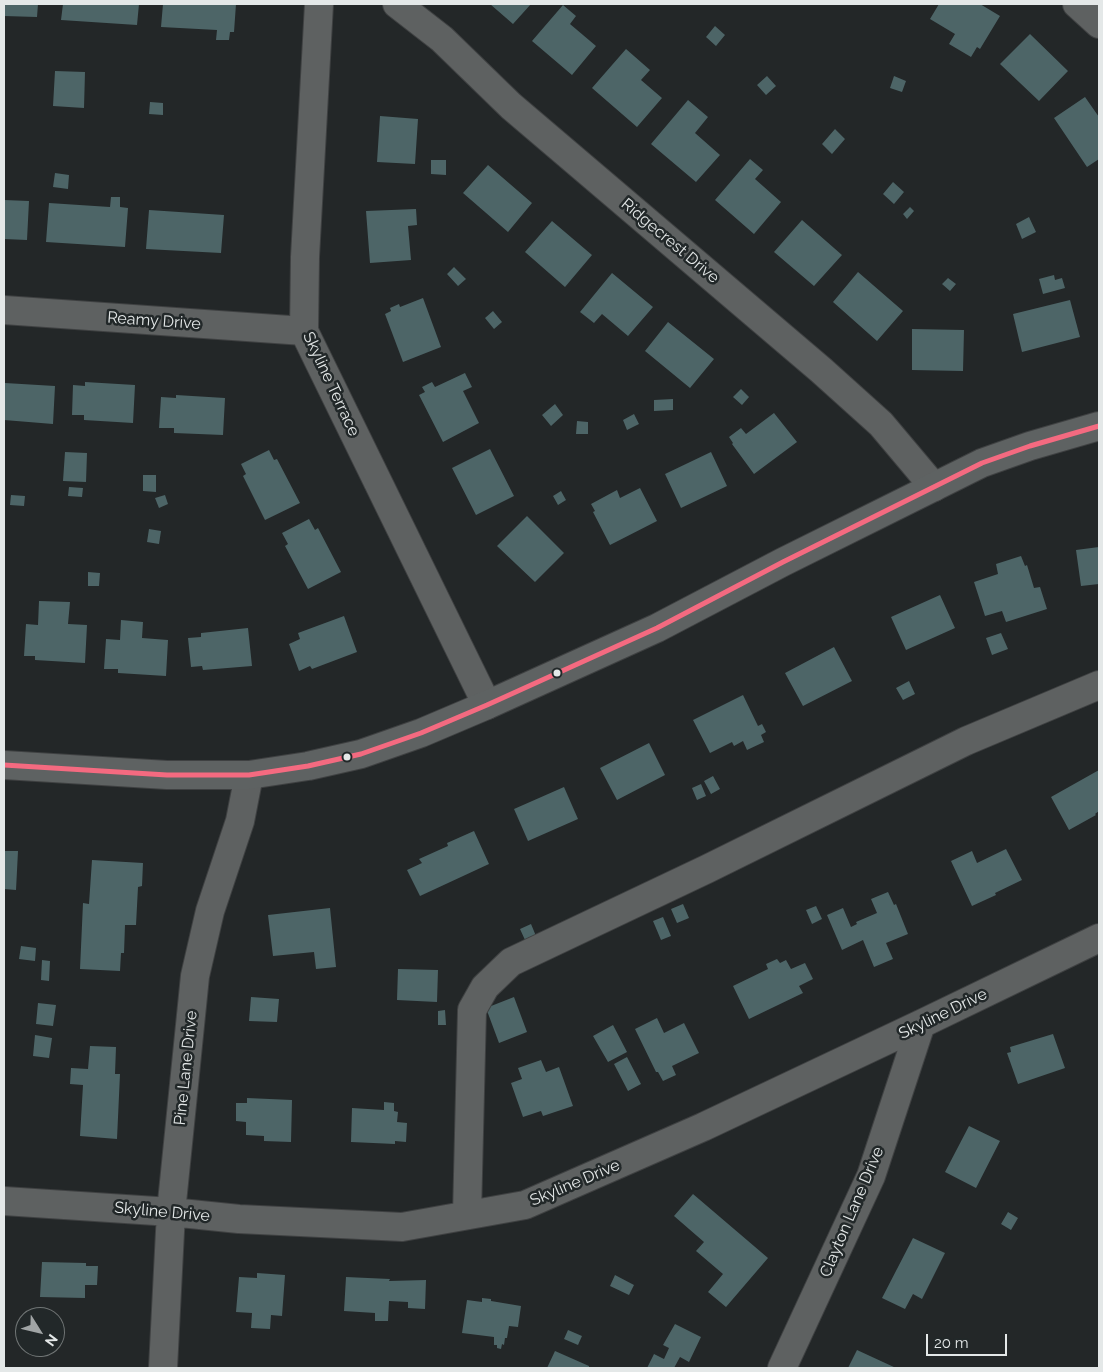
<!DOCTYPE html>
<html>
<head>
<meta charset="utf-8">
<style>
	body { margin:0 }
	#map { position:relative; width:1103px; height:1372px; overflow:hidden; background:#232728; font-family:Raleway,sans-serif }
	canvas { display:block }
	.frame { position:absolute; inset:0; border:5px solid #e4e8e8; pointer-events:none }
	.north { position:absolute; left:15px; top:1307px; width:50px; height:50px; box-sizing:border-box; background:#222829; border:1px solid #707575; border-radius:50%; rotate:126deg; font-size:14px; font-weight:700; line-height:20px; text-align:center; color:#e4e8e8 }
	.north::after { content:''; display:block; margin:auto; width:18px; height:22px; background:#a0a4a5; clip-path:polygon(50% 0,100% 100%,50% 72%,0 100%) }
	.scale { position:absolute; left:926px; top:1334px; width:81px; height:22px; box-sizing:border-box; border:2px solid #e4e8e8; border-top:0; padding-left:6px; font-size:15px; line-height:18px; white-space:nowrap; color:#e4e8e8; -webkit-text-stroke:4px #222829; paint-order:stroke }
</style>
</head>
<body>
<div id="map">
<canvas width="1103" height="1372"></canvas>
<div class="frame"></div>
<div class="north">N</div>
<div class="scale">20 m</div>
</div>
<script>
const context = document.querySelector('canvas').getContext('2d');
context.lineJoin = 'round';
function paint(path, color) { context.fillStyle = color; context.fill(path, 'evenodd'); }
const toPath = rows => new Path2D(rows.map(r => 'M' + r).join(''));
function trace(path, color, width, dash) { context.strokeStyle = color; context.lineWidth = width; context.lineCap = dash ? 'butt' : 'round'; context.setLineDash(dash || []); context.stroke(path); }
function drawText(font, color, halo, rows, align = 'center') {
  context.font = font + ' Raleway,sans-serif'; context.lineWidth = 5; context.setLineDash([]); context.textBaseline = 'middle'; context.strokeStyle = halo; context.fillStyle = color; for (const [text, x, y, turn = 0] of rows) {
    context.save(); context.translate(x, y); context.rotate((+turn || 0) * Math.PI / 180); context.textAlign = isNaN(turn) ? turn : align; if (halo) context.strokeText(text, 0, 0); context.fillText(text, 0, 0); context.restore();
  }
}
paint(toPath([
	[4,4,38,4,37,17,4,16],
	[63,4,139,4,137,25,61,20],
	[163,4,236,4,234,32,230,32,229,40,216,40,217,30,161,27],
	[490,4,531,4,513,24],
	[939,4,980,4,1000,16,980,49,977,47,971,57,949,44,955,34,930,19],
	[563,5,576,16,570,24,596,46,572,75,532,41],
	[715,26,725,35,716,46,706,37],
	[1030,34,1068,71,1039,101,1000,64],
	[626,49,650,70,641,80,662,98,637,127,592,88],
	[55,71,85,72,84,108,53,106],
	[767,76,776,86,766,95,757,85],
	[894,76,906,81,902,92,890,88],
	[1085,97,1099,117,1099,159,1087,167,1054,118],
	[688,100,708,117,695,133,720,155,696,182,651,144],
	[150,102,163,103,163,115,149,114],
	[380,116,418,119,415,164,377,162],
	[835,129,845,139,832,154,822,144],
	[750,159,763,170,755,179,781,202,754,234,715,200],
	[431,160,446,160,446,175,431,174],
	[488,165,532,203,508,232,463,193],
	[55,173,69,175,68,189,53,187],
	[893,182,904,192,894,204,883,194],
	[111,197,120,197,120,207,128,208,125,247,46,242,49,203,110,207],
	[4,200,29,201,27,240,4,239],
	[910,207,914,211,907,219,903,214],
	[416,209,417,225,408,226,411,260,370,263,366,211],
	[149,210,224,215,221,253,146,249],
	[1029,217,1036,232,1022,239,1016,224],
	[802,220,842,255,814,286,774,252],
	[552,221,592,255,565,287,525,252],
	[454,267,466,279,458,286,447,274],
	[858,272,903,311,877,341,833,302],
	[612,273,653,307,628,336,602,314,594,323,580,312],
	[1054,275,1055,280,1062,278,1065,288,1043,294,1039,279],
	[948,278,956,284,950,291,942,284],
	[423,298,441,347,403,362,385,314,391,311,390,308,399,304,400,307],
	[1070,300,1080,337,1022,352,1013,314],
	[493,311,502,322,494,329,485,318],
	[668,322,714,359,690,388,645,351],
	[912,329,964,330,963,371,912,370],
	[465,373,472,387,463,391,479,423,443,442,419,395,425,392,422,387,432,382,435,387],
	[85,382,135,385,133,423,84,420,84,415,72,415,73,385,85,386],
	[5,383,55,386,53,424,4,420,4,387,5,387],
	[741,389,749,397,742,405,733,397],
	[176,395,225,398,223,435,174,433,174,428,159,428,161,397,176,398],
	[673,399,673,410,654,411,654,400],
	[555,404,563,415,551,426,542,415],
	[774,413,797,442,754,474,732,444,733,443,729,437,741,428,746,434],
	[634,414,639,424,627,430,623,420],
	[577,421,588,422,588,434,576,434],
	[490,449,514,496,476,515,452,468],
	[269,450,274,460,277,459,300,503,265,520,243,476,246,474,241,464],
	[65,452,87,453,86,482,63,481],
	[711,452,727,486,681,508,665,474],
	[143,475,156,475,156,492,143,491],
	[69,487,83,488,82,497,68,496],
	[640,488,657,521,610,545,593,512,595,511,591,504,617,490,620,498],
	[561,491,566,500,558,505,553,496],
	[11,495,25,496,24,506,10,505],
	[165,495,168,504,159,508,155,498],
	[527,516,564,553,535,582,497,546],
	[309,519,315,530,318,528,341,572,308,589,285,546,288,544,282,533],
	[149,529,161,531,159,544,147,542],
	[1099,547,1099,584,1081,586,1076,550],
	[1021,556,1025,566,1027,565,1034,588,1040,587,1047,609,1006,622,1002,611,985,616,974,582,998,574,996,564],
	[88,572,100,573,99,586,88,586],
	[940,595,955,628,906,650,891,617],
	[39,601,70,602,68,624,87,625,85,663,35,660,35,656,24,656,26,624,38,625],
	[344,616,357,652,312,669,310,666,299,671,289,644,300,639,298,633],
	[121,620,143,622,142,638,168,640,166,676,118,673,118,669,104,669,106,639,120,640],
	[248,628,252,666,203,670,202,666,191,667,188,638,201,637,201,633],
	[1001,633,1008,649,992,655,986,638],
	[834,647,852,681,803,706,785,673],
	[909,681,915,694,903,700,896,688],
	[743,695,758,726,762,724,766,732,761,735,764,742,747,750,743,741,734,746,732,742,710,753,693,720],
	[649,743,665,775,617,800,600,768],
	[1099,770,1099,811,1095,814,1096,815,1069,830,1051,797],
	[713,776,720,789,711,794,704,781],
	[701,784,706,796,697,800,692,788],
	[564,787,578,819,528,841,514,809],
	[474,831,489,864,420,896,407,870,422,863,419,859,448,846,447,843],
	[1006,849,1022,880,995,893,996,895,972,906,951,861,972,851,977,863],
	[4,851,18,851,16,890,4,889],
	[92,860,143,863,142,886,138,887,136,925,125,925,124,953,121,953,120,971,80,969,83,903,89,904],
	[888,892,894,905,896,904,908,934,886,943,893,959,874,967,863,940,842,950,827,915,843,908,851,927,857,924,856,922,877,913,871,899],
	[683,904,689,918,677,923,671,909],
	[816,906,822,919,812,924,806,910],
	[330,908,336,967,316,969,314,952,273,956,268,915],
	[663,917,671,936,661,940,653,921],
	[531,924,536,936,525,940,520,929],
	[21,946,36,948,35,961,19,959],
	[777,959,780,963,786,960,791,969,805,963,813,979,799,986,803,993,749,1019,733,986,768,969,766,964],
	[42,960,50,961,49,981,41,980],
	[398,969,438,970,437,1002,397,1000],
	[251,997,279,999,277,1022,249,1021],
	[514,997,527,1032,499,1043,486,1008],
	[38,1003,56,1005,53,1026,36,1024],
	[445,1010,446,1025,438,1025,438,1011],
	[657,1018,664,1033,684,1023,699,1053,672,1066,676,1075,663,1081,658,1072,656,1072,635,1029],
	[613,1025,627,1052,608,1062,593,1036],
	[1053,1034,1065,1068,1018,1084,1007,1053,1011,1052,1010,1047],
	[35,1035,52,1038,49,1058,33,1056],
	[90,1046,116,1047,115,1074,120,1074,117,1139,80,1136,83,1085,70,1084,71,1068,88,1069],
	[627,1057,641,1084,628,1091,614,1064],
	[541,1060,546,1072,559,1067,573,1106,543,1116,541,1111,523,1117,511,1083,522,1079,518,1068],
	[247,1098,292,1100,291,1142,264,1141,264,1136,246,1135,246,1122,236,1121,236,1103,247,1103],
	[384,1102,394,1103,394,1111,398,1112,397,1122,407,1123,406,1142,395,1141,395,1144,351,1142,352,1108,384,1110],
	[969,1126,1000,1141,976,1188,945,1172],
	[693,1194,768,1258,726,1307,708,1292,723,1274,696,1251,704,1242,674,1216],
	[1008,1212,1018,1218,1011,1230,1001,1224],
	[913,1238,945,1253,922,1299,913,1294,905,1309,882,1298],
	[42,1262,86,1263,86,1266,98,1266,97,1285,85,1285,85,1298,40,1297],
	[257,1273,285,1275,282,1316,271,1315,270,1329,251,1328,252,1313,236,1312,239,1277,257,1278],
	[615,1275,634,1285,629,1295,610,1286],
	[346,1277,390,1279,389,1281,426,1280,425,1309,408,1308,408,1302,389,1301,388,1321,375,1321,375,1313,344,1311],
	[482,1298,491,1299,491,1301,521,1306,518,1327,509,1326,507,1338,505,1338,504,1345,502,1344,501,1349,497,1348,497,1345,494,1345,494,1337,462,1333,467,1300,482,1302],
	[675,1324,701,1337,689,1362,680,1357,674,1368,647,1368,654,1354,664,1359,669,1348,663,1345],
	[568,1330,582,1336,578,1345,564,1339],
	[857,1350,896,1368,848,1368],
	[555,1351,589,1366,589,1368,547,1368]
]), '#4d6567');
const minor = toPath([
	[319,4,305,257,304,331,487,705],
	[397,4,442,39,511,106,821,370,881,424,934,487],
	[1077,4,1099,24],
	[4,310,304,331],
	[4,1201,171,1212,239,1219,402,1227,525,1205,703,1127,921,1024,1099,938],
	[467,1215,472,1010,485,987,511,962,707,869,966,741,1099,685],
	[163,1368,171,1212,195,976,210,911,240,821,249,775],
	[782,1368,871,1176,921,1024]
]);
const major = toPath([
	[4,765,167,775,249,775,308,766,361,754,421,733,487,705,657,628,783,562,982,463,1030,446,1099,426]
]);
trace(minor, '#3f4142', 30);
trace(major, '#3f4142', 30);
trace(minor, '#5e6161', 28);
trace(major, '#5e6262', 28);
trace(toPath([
	[4,765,167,775,249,775,308,766,361,754,421,733,487,705,657,628,783,562,982,463,1030,446,1099,426]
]), '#f46a80', 5);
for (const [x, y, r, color] of [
	[557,673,4.5,"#e4e8e8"],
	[347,757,4.5,"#e4e8e8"]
]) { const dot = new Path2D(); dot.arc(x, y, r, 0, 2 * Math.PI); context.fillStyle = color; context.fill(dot); trace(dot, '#222829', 2); }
drawText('16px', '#e4e8e8', '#222829', [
	["Ridgecrest Drive",670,241,40],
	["Reamy Drive",154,321,4],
	["Skyline Terrace",331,384,65],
	["Skyline Drive",943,1014,-26],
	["Pine Lane Drive",186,1068,-84],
	["Skyline Drive",575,1183,-23],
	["Skyline Drive",162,1212,5],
	["Clayton Lane Drive",852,1212,-67]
]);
</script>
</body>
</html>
